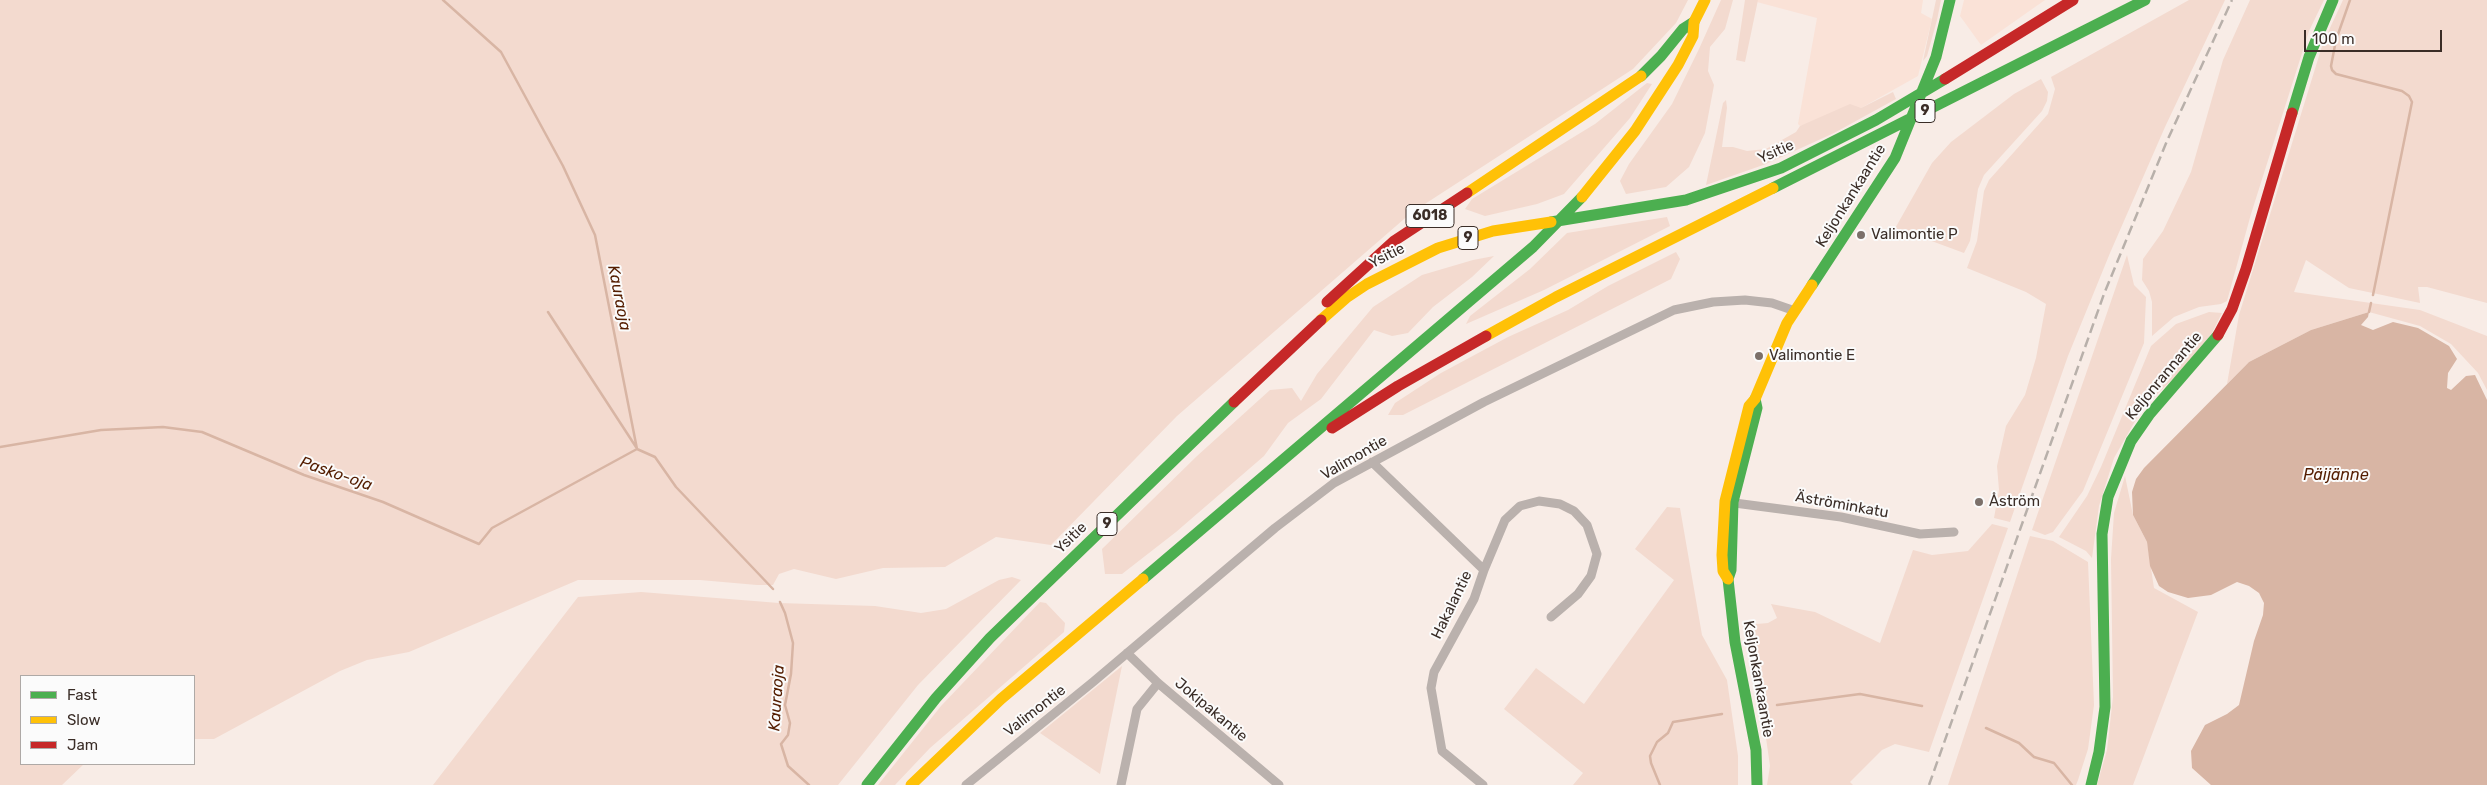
<!DOCTYPE html>
<html>
<head>
<meta charset="utf-8">
<style>
	body { margin:0 }
	#map { position:relative; width:2487px; height:785px; overflow:hidden; background:#f8ece6; font-family:Rubik,sans-serif }
	canvas { display:block }
	.legend { position:absolute; left:20px; top:675px; width:175px; height:90px; box-sizing:border-box; background:#fbfbfb; border:1px solid #aea9a6; margin:0; padding:6px 9px; list-style:none; font-size:15px; color:#3a2d27 }
	.legend li { display:flex; align-items:center; gap:10px; height:25px }
	.legend b { width:25px; border:1px solid #aea9a6 }
	.scale { position:absolute; left:2304px; top:30px; width:138px; height:22px; box-sizing:border-box; border:2px solid #3a2d27; border-top:0; padding-left:6px; font-size:15px; line-height:18px; white-space:nowrap; color:#3a2d27; -webkit-text-stroke:4px #fbfbfb; paint-order:stroke }
</style>
</head>
<body>
<div id="map">
<canvas width="2487" height="785"></canvas>
<ul class="legend">
<li><b style="height:6px;background:#4caf50"></b>Fast</li>
<li><b style="height:6px;background:#ffc107"></b>Slow</li>
<li><b style="height:6px;background:#c62828"></b>Jam</li>
</ul>
<div class="scale">100 m</div>
</div>
<script>
const context = document.querySelector('canvas').getContext('2d');
context.lineJoin = 'round';
function paint(path, color) { context.fillStyle = color; context.fill(path, 'evenodd'); }
const toPath = rows => new Path2D(rows.map(r => 'M' + r).join(''));
function trace(path, color, width, dash) { context.strokeStyle = color; context.lineWidth = width; context.lineCap = dash ? 'butt' : 'round'; context.setLineDash(dash || []); context.stroke(path); }
function drawText(font, color, halo, rows, align = 'center') {
  context.font = font + ' Rubik,sans-serif'; context.lineWidth = 4; context.setLineDash([]); context.textBaseline = 'middle'; context.strokeStyle = halo; context.fillStyle = color; for (const [text, x, y, turn = 0] of rows) {
    context.save(); context.translate(x, y); context.rotate((+turn || 0) * Math.PI / 180); context.textAlign = isNaN(turn) ? turn : align; if (halo) context.strokeText(text, 0, 0); context.fillText(text, 0, 0); context.restore();
  }
}
paint(toPath([
	[1758,0,1923,0,1921,13,1932,19,1918,76,1861,108,1800,126,1798,124,1817,18,1757,2],
	[1964,0,2045,0,1981,45,1960,16]
]), '#fae2d7');
paint(toPath([
	[0,0,1688,0,1676,23,1633,69,1411,213,1177,416,1051,545,996,537,945,567,883,568,836,579,794,569,779,574,773,585,757,585,700,580,578,580,409,652,367,660,340,671,214,739,194,739,194,676,21,676,21,764,84,764,62,785,0,785],
	[1721,0,1733,0,1725,29,1710,47,1708,71,1714,85,1705,133,1689,167,1666,187,1626,194,1620,181,1629,164,1672,104,1699,49],
	[1745,0,1758,0,1745,62,1736,60],
	[1936,0,1941,0,1937,20,1927,56,1923,61],
	[2189,0,2225,0,2165,127,2110,253,2068,356,2010,522,1994,518,1999,490,1997,466,2006,426,2025,395,2036,358,2046,304,2026,292,1967,268,1977,241,1984,191,1989,180,2048,114,2055,89,2051,77],
	[2250,0,2324,0,2309,31,2251,214,2227,301,2221,304,2199,307,2174,317,2152,336,2152,302,2149,291,2142,280,2143,259,2163,231,2191,172,2223,60],
	[2343,0,2487,0,2487,303,2427,287,2418,287,2420,303,2349,288,2306,260,2294,292,2420,310,2487,336,2487,390,2478,373,2451,344,2420,326,2369,312,2311,330,2249,362,2227,384,2239,315,2323,43],
	[2041,79,2048,92,2047,101,2042,111,1984,175,1978,189,1970,241,1964,253,1918,236,1903,237,1893,232,1932,163,1951,142,2014,94],
	[1647,83,1652,84,1630,118,1564,194,1537,204,1485,216,1465,209,1472,199,1595,124],
	[1893,92,1896,99,1834,133,1766,164,1706,185,1723,103,1726,100,1727,108,1722,147,1733,147,1747,151,1766,149,1796,132,1800,126,1850,104,1861,108],
	[1667,217,1670,226,1544,290,1466,324,1470,316,1530,269,1567,233],
	[1676,252,1680,259,1671,279,1403,415,1388,415,1395,403,1441,373,1508,337,1568,310,1608,286],
	[2127,255,2134,285,2146,297,2144,343,2083,491,2053,532,2045,535,2032,530],
	[1494,256,1472,277,1433,307,1408,333,1392,336,1374,330,1321,399,1288,423,1264,456,1176,532,1122,574,1105,574,1102,549,1197,456,1270,390,1292,388,1301,401,1317,374,1373,307,1422,275,1473,260],
	[2209,312,2222,313,2212,333,2189,363,2142,409,2114,458,2099,506,2092,558,2086,551,2059,537,2087,496,2101,467,2151,346,2176,324],
	[2125,476,2133,515,2147,542,2154,588,2198,612,2133,785,2097,785,2107,750,2113,697,2111,559,2114,513],
	[1667,507,1680,508,1702,635,1727,680,1738,756,1738,785,1573,785,1583,773,1504,709,1536,668,1584,704,1674,580,1635,549],
	[1992,524,2008,528,1929,752,1895,744,1882,750,1850,782,1853,785,1767,785,1770,766,1753,647,1746,625,1768,623,1777,618,1771,604,1815,612,1880,643,1913,550,1932,555,1968,551],
	[2030,536,2053,541,2088,562,2094,705,2088,749,2078,780,2076,785,1948,785],
	[1012,577,1021,580,918,685,838,785,433,785,578,597,641,592,779,603,875,606,921,613,946,609,999,580],
	[1040,602,1046,603,1065,623,1064,632,930,748,895,785,878,785,941,706],
	[1122,666,1100,774,1040,733]
]), '#f3dacf');
paint(toPath([
	[2369,312,2368,317,2361,325,2373,330,2393,322,2418,328,2449,346,2457,359,2448,373,2447,388,2451,390,2466,376,2475,375,2487,400,2487,785,2211,785,2192,768,2191,751,2205,725,2227,714,2239,705,2254,641,2263,615,2264,603,2259,593,2249,586,2237,582,2211,595,2188,598,2168,592,2159,586,2150,566,2147,542,2133,515,2132,492,2136,479,2144,468,2249,362,2311,330]
]), '#d8b5a4');
trace(toPath([
	[443,0,501,52,563,166,595,235,637,449],
	[2350,0,2336,40,2331,66,2332,70,2336,74,2402,91,2409,96,2412,102,2373,295],
	[548,312,636,447],
	[2369,312,2371,303],
	[0,447,101,430,163,427,202,432,304,475,383,502,479,544,492,528,637,449],
	[637,449,655,457,676,487,773,589],
	[780,602,785,613,793,643,791,674,785,705,790,723,788,735,781,744,788,766,809,785],
	[1777,705,1860,694,1922,706],
	[1986,728,2019,743,2034,757,2054,763,2072,785],
	[1660,785,1651,763,1650,756,1657,742,1668,733,1673,722,1722,714]
]), '#d8b5a4', 2.5);
trace(toPath([
	[1372,462,1484,570,1474,599,1434,672,1431,688,1442,751,1483,785],
	[1727,502,1841,517,1920,534,1954,532],
	[1484,570,1505,520,1520,506,1539,501,1560,504,1574,511,1587,525,1597,554,1591,576,1578,594,1551,617],
	[1127,653,1158,683,1279,785],
	[966,785,1093,682,1275,528,1334,483,1484,402,1674,310,1713,302,1745,300,1772,303,1795,311],
	[1121,785,1137,709,1158,683]
]), '#bab1ad', 9);
trace(toPath([
	[1641,76,1661,56,1683,29,1694,22],
	[2292,113,2309,57,2333,0],
	[1773,188,2145,0],
	[1551,222,1686,200,1781,168,1876,120,1945,79],
	[1812,285,1895,158,1936,57,1950,0],
	[1755,399,1757,408,1733,502,1731,570,1728,579,1735,642,1756,750,1757,785],
	[1143,579,1533,247,1582,197],
	[867,785,936,698,990,638,1234,402],
	[2091,785,2099,752,2105,707,2102,534,2108,497,2131,441,2149,415,2218,335]
]), '#4caf50', 11);
trace(toPath([
	[1467,193,1641,76],
	[1582,197,1635,131,1678,65,1693,36,1694,22,1705,0],
	[1321,320,1346,298,1367,284,1438,248,1493,231,1551,222],
	[1486,336,1556,297,1773,188],
	[1728,579,1723,571,1722,555,1725,501,1749,406,1755,399,1787,323,1812,285],
	[911,785,1001,699,1143,579]
]), '#ffc107', 11);
trace(toPath([
	[1945,79,2073,0],
	[1327,302,1394,241,1467,193],
	[2218,335,2232,309,2246,269,2292,113],
	[1234,402,1321,320],
	[1332,428,1398,386,1486,336]
]), '#c62828', 11);
trace(toPath([
	[1929,785,2104,294,2167,141,2232,0]
]), '#b8b0aa', 2.5, [10, 5]);
for (const [x, y, r, color] of [
	[1861,235,5,"#7c706a"],
	[1759,356,5,"#7c706a"],
	[1979,502,5,"#7c706a"]
]) { const dot = new Path2D(); dot.arc(x, y, r, 0, 2 * Math.PI); context.fillStyle = color; context.fill(dot); trace(dot, '#fbfbfb', 2); }
for (const [x, y, w] of [
	[1925,111,20],
	[1430,216,48],
	[1468,238,20],
	[1107,524,20]
]) { const box = new Path2D(); box.roundRect(x - w / 2, y - 11.5, w, 23, 4); context.fillStyle = '#fbfbfb'; context.fill(box); trace(box, '#3a2d27', 1); }
drawText('bold 14px', '#3a2d27', null, [
	["9",1925,111],
	["6018",1430,216],
	["9",1468,238],
	["9",1107,524]
]);
drawText('15px', '#3a2d27', '#fbfbfb', [
	["Ysitie",1776,152,-24],
	["Keljonkankaantie",1851,196,-58],
	["Ysitie",1387,256,-27],
	["Keljonrannantie",2164,376,-50],
	["Valimontie",1354,458,-30],
	["Äströminkatu",1842,505,10],
	["Ysitie",1071,538,-44],
	["Hakalantie",1452,605,-64],
	["Keljonkankaantie",1758,679,80],
	["Jokipakantie",1211,710,40],
	["Valimontie",1035,711,-38]
]);
drawText('15px', '#3a2d27', '#fbfbfb', [
	["Valimontie P",1871,235],
	["Valimontie E",1769,356],
	["Åström",1989,502]
], 'left');
drawText('italic 16px', '#541d00', '#fbfbfb', [
	["Kauraoja",619,298,79],
	["Pasko-oja",336,474,19],
	["Päijänne",2336,475],
	["Kauraoja",777,698,-86]
]);
</script>
</body>
</html>
